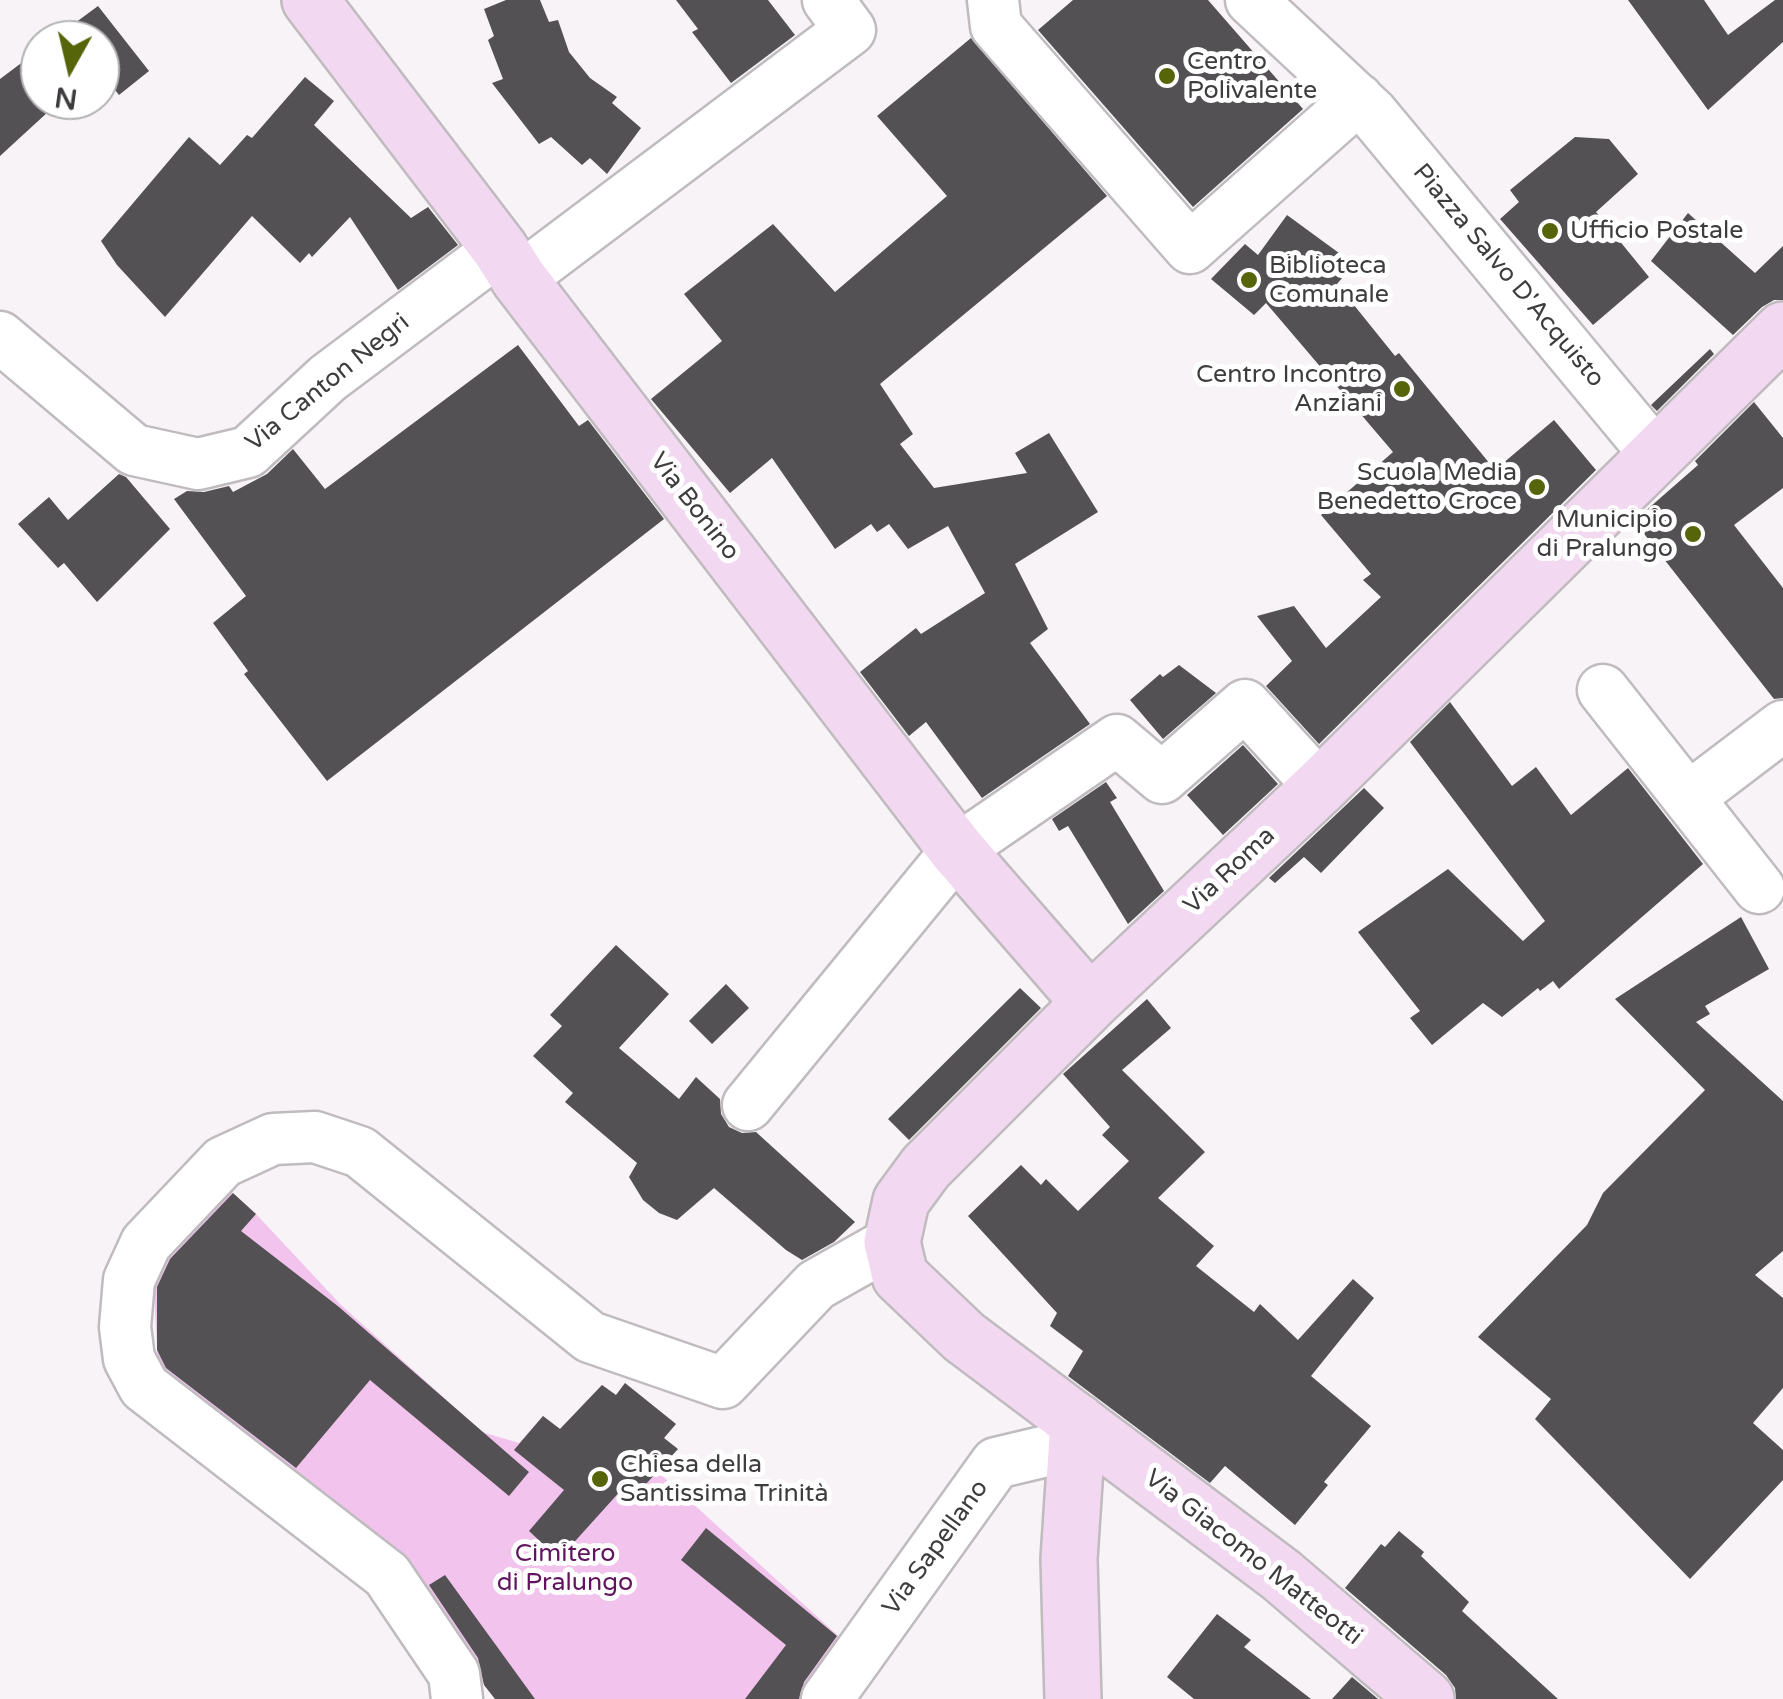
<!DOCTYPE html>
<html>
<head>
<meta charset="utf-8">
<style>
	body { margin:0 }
	#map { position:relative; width:1783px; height:1699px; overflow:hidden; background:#f7f3f6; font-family:"Varela Round",sans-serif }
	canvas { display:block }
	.north { position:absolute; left:20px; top:20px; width:100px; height:100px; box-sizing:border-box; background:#fff; border:2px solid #b2b1b2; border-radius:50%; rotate:188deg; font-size:28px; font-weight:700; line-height:40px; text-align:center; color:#3e3c3e }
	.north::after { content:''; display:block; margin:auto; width:35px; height:45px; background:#56650a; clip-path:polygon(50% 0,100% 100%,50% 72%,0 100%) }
</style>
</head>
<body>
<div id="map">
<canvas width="1783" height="1699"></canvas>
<div class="north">N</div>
</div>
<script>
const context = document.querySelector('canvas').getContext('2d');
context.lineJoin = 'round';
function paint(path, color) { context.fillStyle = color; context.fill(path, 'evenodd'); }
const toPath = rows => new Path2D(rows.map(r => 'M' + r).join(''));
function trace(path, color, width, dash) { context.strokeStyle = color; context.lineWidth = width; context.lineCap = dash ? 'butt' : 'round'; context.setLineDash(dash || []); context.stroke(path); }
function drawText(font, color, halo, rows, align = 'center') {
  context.font = font + ' "Varela Round",sans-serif'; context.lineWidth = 10; context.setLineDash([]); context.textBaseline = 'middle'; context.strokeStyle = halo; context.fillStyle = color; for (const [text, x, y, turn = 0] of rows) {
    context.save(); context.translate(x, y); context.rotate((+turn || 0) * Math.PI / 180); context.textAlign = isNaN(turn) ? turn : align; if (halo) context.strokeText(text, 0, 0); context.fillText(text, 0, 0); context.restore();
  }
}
paint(toPath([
	[225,1186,256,1214,341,1305,482,1432,519,1443,543,1416,560,1429,602,1385,616,1395,625,1383,676,1424,664,1438,657,1471,845,1642,802,1699,495,1699,416,1593,158,1366,153,1272]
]), '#f1c3ed');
paint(toPath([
	[506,0,540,0,549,22,558,20,569,52,590,78,617,97,612,103,641,128,607,174,590,158,582,165,551,137,539,144,492,83,503,79,488,40,494,36,484,9],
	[676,0,768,0,795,35,731,83,692,32,698,29],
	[1073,0,1208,0,1303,109,1193,207,1038,30],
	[1628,0,1704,0,1728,35,1775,0,1783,0,1783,42,1708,110],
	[98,6,149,71,119,95,100,71,100,40,52,40],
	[971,38,1107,196,880,384,913,434,900,444,934,488,1027,473,1015,453,1049,433,1098,512,1015,564,1048,629,1030,643,1090,724,982,798,926,722,909,736,860,672,916,628,921,634,985,593,948,526,908,549,889,524,877,532,871,524,835,549,772,458,730,493,651,399,722,341,684,294,773,224,835,292,947,196,877,116],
	[40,49,40,100,61,100,0,156,0,79],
	[305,77,334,101,314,125,411,218,428,207,458,245,398,290,350,217,312,257,309,253,300,263,252,216,165,317,117,265,101,241,189,137,220,165,247,135,252,138],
	[1575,137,1609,139,1638,174,1596,212,1649,277,1593,325,1500,219,1519,202,1510,190],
	[1688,213,1755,273,1783,246,1783,300,1774,300,1762,307,1733,335,1651,261],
	[1287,215,1354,264,1337,284,1395,356,1399,353,1495,470,1554,420,1596,470,1319,744,1266,686,1292,661,1257,616,1294,606,1326,648,1381,597,1363,580,1371,574,1321,515,1393,452,1266,303,1254,315,1211,279,1245,244,1258,255],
	[518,345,579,426,588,420,664,519,327,781,244,674,248,671,213,623,246,596,174,499,187,491,204,492,229,486,233,492,267,474,293,449,325,489],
	[1710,349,1714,354,1657,411,1651,405],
	[1754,402,1783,438,1783,488,1734,525,1783,588,1783,698,1774,699,1634,521,1698,465,1695,461],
	[119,474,126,477,170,529,97,602,64,563,58,568,18,524,49,497,68,520],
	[1179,665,1216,693,1163,739,1130,700,1160,674,1163,677],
	[1450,702,1512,786,1536,767,1571,815,1628,768,1703,864,1559,989,1553,981,1540,991,1538,988,1502,1017,1483,1003,1432,1045,1410,1018,1420,1011,1358,932,1448,869,1523,941,1545,921,1410,742],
	[1243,745,1278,784,1223,835,1187,795],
	[1106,782,1117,798,1110,802,1164,891,1128,924,1068,826,1059,831,1052,819],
	[1364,788,1384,808,1321,873,1304,857,1275,883,1269,878],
	[1741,917,1769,969,1705,1006,1710,1014,1696,1022,1783,1101,1783,1251,1755,1275,1783,1298,1783,1388,1753,1423,1783,1450,1783,1480,1690,1579,1535,1419,1551,1399,1478,1337,1587,1225,1603,1193,1705,1090,1615,999],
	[616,945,669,994,619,1048,679,1099,696,1077,720,1099,721,1114,729,1127,742,1133,756,1132,855,1222,834,1242,802,1260,786,1250,714,1188,677,1220,659,1213,643,1200,629,1177,637,1163,565,1102,573,1093,533,1056,562,1026,550,1015],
	[726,984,749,1008,712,1044,689,1021],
	[1020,988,1041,1008,909,1140,888,1119],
	[1147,999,1171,1028,1122,1070,1205,1152,1158,1198,1214,1246,1196,1266,1254,1312,1260,1304,1298,1340,1353,1279,1374,1298,1311,1376,1371,1426,1324,1482,1328,1485,1295,1525,1225,1466,1210,1483,1068,1376,1083,1351,1050,1326,1057,1313,968,1216,1021,1165,1041,1185,1046,1179,1078,1211,1129,1161,1102,1135,1110,1127,1063,1074],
	[233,1193,256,1214,241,1231,339,1307,529,1472,509,1496,370,1380,296,1468,166,1368,157,1350,157,1287,170,1259],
	[625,1383,676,1424,664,1438,678,1449,635,1496,623,1488,559,1559,529,1531,564,1490,514,1450,543,1416,560,1429,602,1385,616,1395],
	[706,1528,837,1636,804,1682,799,1699,745,1699,786,1645,681,1560],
	[1399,1531,1424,1552,1421,1556,1469,1602,1462,1611,1558,1699,1456,1699,1455,1688,1446,1675,1345,1588,1381,1544,1385,1547],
	[445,1575,535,1699,495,1699,484,1685,478,1658,429,1585],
	[1217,1614,1251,1640,1244,1647,1311,1699,1194,1699,1167,1677],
	[1352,1677,1378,1699,1332,1699]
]), '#545154');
const street = toPath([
	[993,0,996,26,1190,248,1358,99],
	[1251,0,1372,113,1656,455],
	[519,279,850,30,828,0],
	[0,337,134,450,198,464,248,452,328,378,500,249],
	[1603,690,1759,888],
	[1688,798,1783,726],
	[748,1105,957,850,1117,740,1162,778,1245,705,1320,787],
	[457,1699,454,1674,387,1575,144,1387,129,1359,125,1327,129,1280,146,1243,223,1162,273,1139,315,1137,360,1152,590,1337,723,1383,816,1285,892,1242],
	[827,1699,996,1463,1076,1444]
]);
const secondary = toPath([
	[310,0,500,249,519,279,957,850,1090,1003],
	[1073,1699,1069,1559,1078,1422],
	[1426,1699,1281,1575,964,1337,900,1276,892,1242,901,1201,926,1167,1090,1003,1320,787,1783,330]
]);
trace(street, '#bfbbbe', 55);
trace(secondary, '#bfbbbe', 60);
trace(street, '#fff', 50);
trace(secondary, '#f2d8f0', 55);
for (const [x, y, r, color] of [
	[1167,76,10,"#56650a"],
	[1550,231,10,"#56650a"],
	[1249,280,10,"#56650a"],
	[1402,389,10,"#56650a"],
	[1537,487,10,"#56650a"],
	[1693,534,10,"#56650a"],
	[600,1479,10,"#56650a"]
]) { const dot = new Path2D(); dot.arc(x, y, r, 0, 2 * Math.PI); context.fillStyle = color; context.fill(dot); trace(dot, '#fff', 4); }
drawText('25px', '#3e3c3e', '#fff', [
	["Centro",1187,62],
	["Polivalente",1187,91],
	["Ufficio Postale",1570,231],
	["Biblioteca",1269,266],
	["Comunale",1269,295],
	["Centro Incontro",1382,375,"right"],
	["Anziani",1382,404,"right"],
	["Scuola Media",1517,473,"right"],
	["Benedetto Croce",1517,502,"right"],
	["Municipio",1673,520,"right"],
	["di Pralungo",1673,549,"right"],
	["Chiesa della",620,1465],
	["Santissima Trinità",620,1494]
], 'left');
drawText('25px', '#3e3c3e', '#fff', [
	["Piazza Salvo D'Acquisto",1508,276,50],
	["Via Canton Negri",328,383,-39],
	["Via Bonino",694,507,52],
	["Via Roma",1230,871,-43],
	["Via Sapellano",936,1548,-54],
	["Via Giacomo Matteotti",1253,1558,38]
]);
drawText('25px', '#60145d', '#fff', [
	["Cimitero",565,1554],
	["di Pralungo",565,1583]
]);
</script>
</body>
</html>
